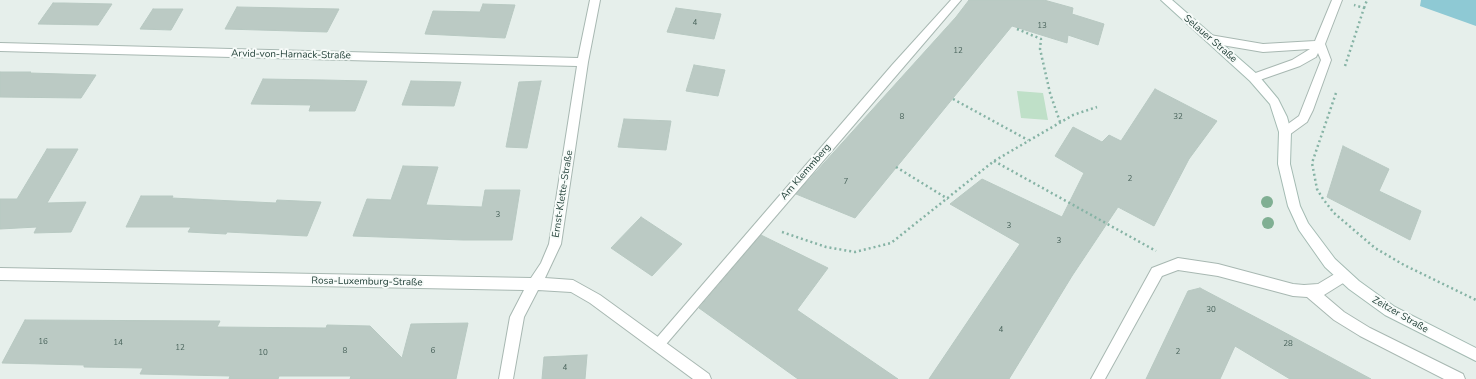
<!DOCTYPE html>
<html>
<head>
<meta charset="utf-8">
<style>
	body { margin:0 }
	canvas { display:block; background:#e6efeb }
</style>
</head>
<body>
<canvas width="1476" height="379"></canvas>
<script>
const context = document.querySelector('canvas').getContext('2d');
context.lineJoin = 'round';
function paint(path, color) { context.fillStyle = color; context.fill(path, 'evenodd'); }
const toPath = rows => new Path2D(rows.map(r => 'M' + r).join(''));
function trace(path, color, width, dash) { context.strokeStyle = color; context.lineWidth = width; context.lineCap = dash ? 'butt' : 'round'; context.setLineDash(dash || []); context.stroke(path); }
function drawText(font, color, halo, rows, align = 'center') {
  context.font = font + ' "Nunito Sans",sans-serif'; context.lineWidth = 4; context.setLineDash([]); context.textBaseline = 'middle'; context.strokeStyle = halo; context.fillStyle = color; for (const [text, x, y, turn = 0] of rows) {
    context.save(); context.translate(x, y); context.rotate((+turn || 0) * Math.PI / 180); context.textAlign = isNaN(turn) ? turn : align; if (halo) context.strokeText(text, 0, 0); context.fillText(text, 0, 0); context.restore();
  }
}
paint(toPath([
	[1017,91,1043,93,1048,120,1021,118]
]), '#bfe0c8');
paint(toPath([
	[1421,0,1476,0,1476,26,1420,6]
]), '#8ec9d4');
const building = toPath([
	[969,0,1044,0,1073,8,1072,14,1104,24,1098,45,1068,35,1067,43,1012,26,855,218,796,194,956,17,969,0],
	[53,3,64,3,112,4,98,25,38,24,53,3],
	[483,4,515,5,505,38,425,34,433,11,480,12,483,4],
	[237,7,339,9,327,32,225,29,237,7],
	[676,8,721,14,714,39,667,32,676,8],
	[153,9,183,9,171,30,140,29,153,9],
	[694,65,725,70,718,96,686,91,694,65],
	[0,72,31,72,30,73,96,75,81,98,0,97,0,72],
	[263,79,325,80,367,81,355,111,309,111,311,105,251,104,263,79],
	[411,81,461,82,454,106,402,105,411,81],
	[541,81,527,148,506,147,519,82,541,81],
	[1155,89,1217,121,1189,159,1154,226,1118,207,1072,276,1009,379,929,379,1020,244,950,204,982,179,1062,217,1084,173,1055,156,1073,127,1102,142,1109,135,1121,141,1155,89],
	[624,119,671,121,666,150,618,147,624,119],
	[1343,146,1389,169,1379,191,1421,211,1410,240,1327,197,1343,146],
	[47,149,78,149,47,203,86,202,71,232,34,233,37,227,0,229,0,199,17,199,47,149],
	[403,166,438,167,426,205,482,207,485,190,520,190,512,240,463,240,353,236,367,199,391,200,403,166],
	[141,196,173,196,172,198,276,203,277,200,321,202,307,236,227,232,226,234,188,232,191,227,126,227,141,196],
	[641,217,682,244,652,276,611,248,641,217],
	[761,235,828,268,797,310,898,379,798,379,699,308,761,235],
	[1200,288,1278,329,1371,379,1290,379,1235,346,1220,379,1146,379,1188,291,1200,288],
	[25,320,220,321,217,327,326,328,327,325,370,326,402,358,411,324,468,323,456,379,350,379,351,376,279,376,278,379,229,379,230,376,140,374,143,368,84,367,84,365,2,363,25,320],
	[587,355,585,379,542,379,544,357,587,355]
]);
paint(building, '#bbcac4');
trace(building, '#b8c9c2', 1);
const service = toPath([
	[951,0,961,0,662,349,658,351,654,349,652,345,654,341,893,64,951,0]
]);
const minor = toPath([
	[590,0,600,0,588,62,561,244,545,278,573,280,600,295,709,374,711,379,693,379,590,303,571,292,538,290,524,317,513,379,499,379,510,317,524,290,0,280,0,268,531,278,541,263,549,244,577,66,0,51,0,43,578,58,590,0],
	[1332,0,1342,0,1325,44,1331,60,1313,110,1307,122,1289,135,1281,135,1279,132,1281,129,1299,116,1321,60,1318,53,1316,57,1300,66,1254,82,1249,78,1250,75,1292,60,1310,49,1263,52,1210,43,1205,39,1210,35,1263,44,1315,41,1332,0],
	[1178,258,1218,264,1293,284,1304,285,1318,284,1338,272,1343,270,1348,272,1349,276,1348,280,1324,295,1344,312,1370,328,1463,374,1465,379,1444,379,1360,336,1334,320,1307,297,1293,296,1218,276,1178,270,1162,276,1105,379,1091,379,1152,268,1178,258]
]);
const secondary = toPath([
	[1161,0,1172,0,1258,75,1278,99,1287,117,1291,132,1290,164,1300,206,1308,223,1335,259,1359,281,1395,307,1476,348,1476,361,1385,315,1349,289,1325,267,1299,230,1288,206,1278,164,1279,132,1270,104,1250,81,1161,0]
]);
trace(service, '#a8b8b2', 2);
trace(minor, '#a8b8b2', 2);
trace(secondary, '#a4bbb3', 2);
trace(toPath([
	[1364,8,1367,0],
	[1017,29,1041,39,1040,49,1050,93,1060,122],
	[1345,66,1364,8,1354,5],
	[1336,93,1312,163,1317,189,1323,199,1334,213,1375,248,1404,265,1476,300],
	[953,99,1028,140],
	[994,161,1156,251],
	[896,167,948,199],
	[782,232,826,247,855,252,891,243,994,161,1073,115,1097,107]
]), '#86b3a5', 2.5, [2, 3]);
paint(service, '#fff');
paint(minor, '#fff');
paint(secondary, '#fff');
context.fillStyle = '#80af93';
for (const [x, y] of [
	[1267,202],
	[1268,223]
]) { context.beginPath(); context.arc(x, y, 6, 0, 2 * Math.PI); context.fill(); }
drawText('8px', '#4a645c', null, [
	["4",695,23],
	["13",1042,26],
	["12",958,51],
	["8",902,117],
	["32",1178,117],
	["2",1130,179],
	["7",846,182],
	["3",498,215],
	["3",1009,226],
	["3",1059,241],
	["30",1211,310],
	["4",1001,330],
	["16",43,342],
	["14",118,343],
	["28",1288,344],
	["12",180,348],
	["8",345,351],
	["6",433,351],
	["2",1178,352],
	["10",263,353],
	["4",565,368]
]);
drawText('10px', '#24423a', '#f7fbf9', [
	["Selauer Straße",1210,39,41],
	["Arvid-von-Harnack-Straße",291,55,1],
	["Am Klemmberg",806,172,-49],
	["Ernst-Klette-Straße",563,194,-81],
	["Rosa-Luxemburg-Straße",367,282,1],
	["Zeitzer Straße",1400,315,30]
]);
</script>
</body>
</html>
